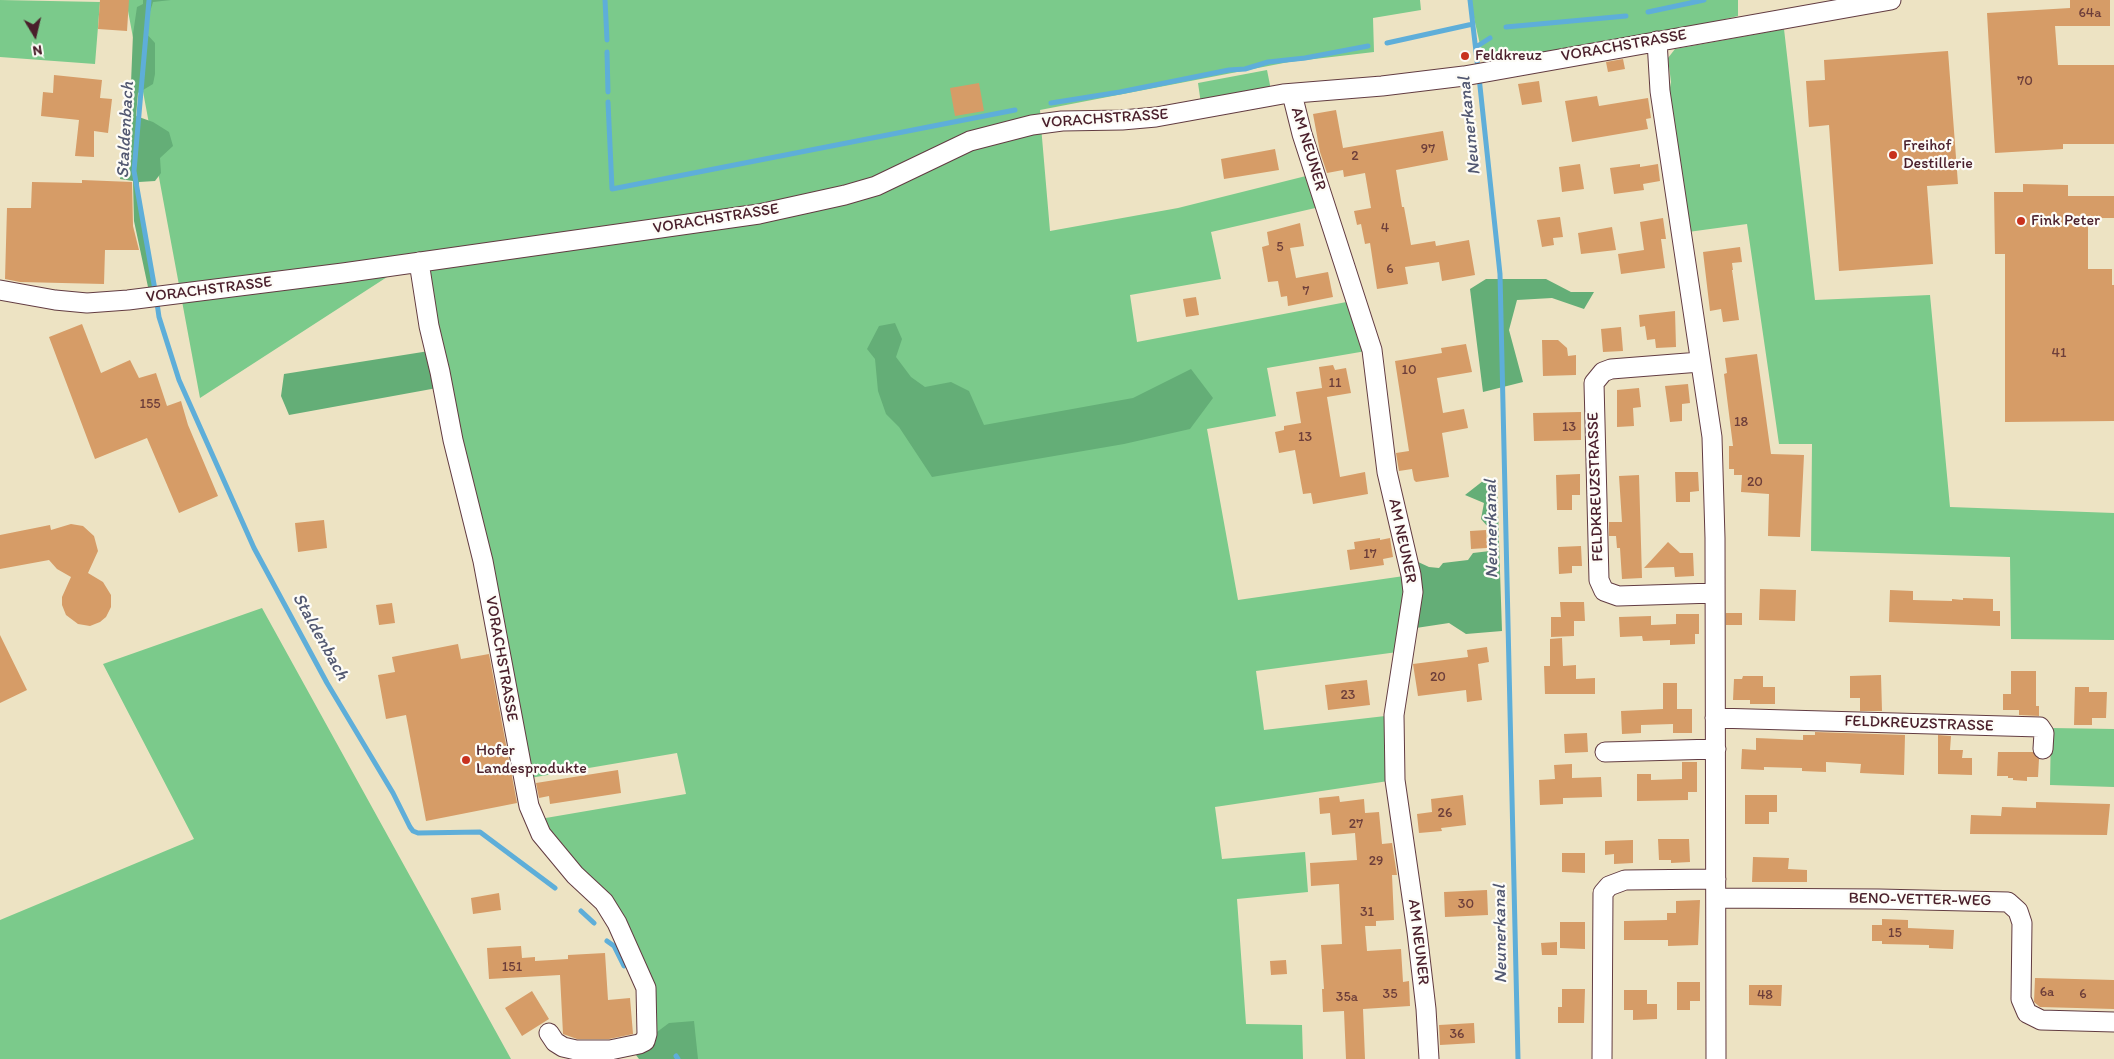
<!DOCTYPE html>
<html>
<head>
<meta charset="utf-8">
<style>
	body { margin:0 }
	#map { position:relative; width:2114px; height:1059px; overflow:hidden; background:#ede3c3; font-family:Itim,sans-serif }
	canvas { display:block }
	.north { position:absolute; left:10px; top:10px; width:50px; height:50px; -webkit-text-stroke:4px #fdfcf7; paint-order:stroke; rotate:171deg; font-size:14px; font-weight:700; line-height:20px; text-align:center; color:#4a1f2b }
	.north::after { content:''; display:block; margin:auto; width:18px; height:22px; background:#4a1f2b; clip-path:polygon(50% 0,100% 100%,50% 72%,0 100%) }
</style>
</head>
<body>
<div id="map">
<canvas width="2114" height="1059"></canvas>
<div class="north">N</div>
</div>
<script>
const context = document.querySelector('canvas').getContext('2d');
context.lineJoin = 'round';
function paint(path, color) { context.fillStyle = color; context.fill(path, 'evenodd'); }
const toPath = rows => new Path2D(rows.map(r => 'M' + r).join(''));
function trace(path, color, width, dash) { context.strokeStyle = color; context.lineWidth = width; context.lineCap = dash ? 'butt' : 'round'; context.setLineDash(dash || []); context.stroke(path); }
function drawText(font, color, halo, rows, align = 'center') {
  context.font = font + ' Itim,sans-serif'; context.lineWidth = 4.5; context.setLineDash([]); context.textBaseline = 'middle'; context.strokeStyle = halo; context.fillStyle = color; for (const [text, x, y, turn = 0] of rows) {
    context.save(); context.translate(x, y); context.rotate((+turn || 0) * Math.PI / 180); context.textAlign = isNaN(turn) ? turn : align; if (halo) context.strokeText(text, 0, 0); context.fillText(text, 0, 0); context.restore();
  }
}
paint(toPath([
	[0,0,100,2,95,64,0,57],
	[126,0,1420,0,1421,10,1373,18,1374,52,1289,62,1040,110,1041,121,888,177,710,217,418,257,200,398],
	[1470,0,1738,0,1738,16,1664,34,1485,67],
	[1784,29,1815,300,1930,295,1950,507,2114,513,2114,640,2011,639,2010,557,1811,551,1812,444,1779,444,1747,224,1688,232,1669,93,1671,82,1668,58,1675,49],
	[1267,70,1271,90,1201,104,1198,83],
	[1041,126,1050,231,1178,208,1314,174,1324,206,1211,232,1221,279,1130,295,1137,342,1357,300,1372,350,1267,368,1276,416,1207,429,1238,600,1411,575,1405,651,1256,671,1264,730,1394,715,1395,780,1215,807,1222,859,1305,852,1308,892,1237,899,1246,1024,1302,1025,1303,1059,678,1059,647,1034,631,954,534,820,686,794,677,753,524,779,419,262,759,214,909,171],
	[262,608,511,1059,0,1059,0,920,194,839,103,664],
	[2051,728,2114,729,2114,787,2050,785]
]), '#7bca8b');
paint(toPath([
	[143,0,171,0,153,2,144,31,155,43,155,74,153,84,138,93,136,116,153,122,169,132,173,146,160,158,161,173,155,181,139,182,138,202,153,288,148,287,134,221,133,181,120,179,131,83,133,34,137,7,143,4],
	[1486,279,1546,279,1571,292,1594,292,1584,309,1552,298,1517,300,1509,330,1523,382,1483,392,1470,289],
	[895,323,902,339,896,357,911,377,925,387,951,382,969,391,984,425,1133,398,1191,369,1213,398,1190,429,1124,444,932,477,899,427,886,414,878,391,875,359,867,349,879,326],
	[429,351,437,388,289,415,281,396,284,374],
	[1488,477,1497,482,1502,631,1466,634,1449,623,1416,628,1422,589,1416,561,1429,567,1439,568,1443,563,1468,560,1473,553,1490,551,1488,527,1481,519,1484,503,1465,495],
	[694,1021,698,1059,639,1059,636,1055,651,1048,657,1032,669,1023]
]), '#64ae77');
trace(toPath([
	[149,0,134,171,155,290],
	[605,0,607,40],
	[1470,0,1478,69],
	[1648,12,1704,0],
	[1506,27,1626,16],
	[1387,43,1473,24],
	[1476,47,1490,38],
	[607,52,608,92],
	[1479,77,1500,274,1518,1059],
	[608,102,612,189,1015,110],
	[1051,103,1120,92,1229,70,1245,69,1268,62,1305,58,1368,46],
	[157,303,159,317,179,380,254,548,327,683,393,793,410,827,413,831,418,833,480,832,555,888],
	[581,911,594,923],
	[607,941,614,946,624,966],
	[676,1056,678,1059]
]), '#5eaed9', 5);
paint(toPath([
	[100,0,129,0,127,31,98,29],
	[2070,0,2110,0,2110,26,2055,26,2058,65,2114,65,2114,144,2063,144,2063,149,1995,153,1987,13,2070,8],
	[1948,51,1958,184,1927,186,1933,264,1839,271,1829,125,1809,127,1806,81,1825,80,1824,60],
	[1623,59,1625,69,1608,72,1606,62],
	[54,75,102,80,100,98,112,99,108,133,94,131,94,157,75,156,79,120,41,116,43,92,53,93],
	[1539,81,1542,102,1522,105,1518,84],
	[979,83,984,111,955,116,950,88],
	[1597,96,1599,106,1648,98,1651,118,1646,119,1648,129,1572,142,1565,101],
	[1336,110,1343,148,1443,131,1448,160,1396,170,1402,207,1404,207,1411,245,1435,241,1436,246,1469,240,1475,275,1442,281,1439,262,1405,267,1408,284,1377,289,1370,243,1365,244,1361,224,1357,225,1354,211,1371,208,1365,173,1344,177,1343,170,1327,173,1320,152,1313,114],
	[1275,149,1279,170,1224,179,1221,159],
	[1580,164,1584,189,1562,192,1559,167],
	[1640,164,1640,167,1658,164,1660,181,1643,184,1644,190,1614,194,1610,168],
	[82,180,132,182,133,226,139,250,105,250,104,284,20,282,5,279,7,208,31,208,32,182,82,183],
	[2023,184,2068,185,2068,196,2114,196,2114,218,2088,218,2088,269,2112,269,2112,285,2114,285,2114,421,2005,422,2005,254,1995,254,1994,192,2023,192],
	[1560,217,1563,237,1553,238,1554,245,1542,247,1537,220],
	[1663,218,1666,239,1661,239,1665,268,1621,274,1618,254,1644,250,1640,222],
	[1300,223,1304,246,1290,248,1296,278,1328,272,1333,297,1288,306,1287,296,1281,297,1278,281,1268,282,1262,247,1269,245,1267,232],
	[1612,227,1616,250,1581,254,1578,233],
	[1740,247,1742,262,1732,263,1733,270,1732,270,1739,320,1723,322,1721,309,1710,311,1703,252],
	[1196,297,1199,315,1186,317,1183,299],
	[1675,311,1676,347,1656,348,1655,339,1647,340,1645,326,1640,327,1639,315],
	[82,324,101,373,130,360,139,378,156,373,167,406,181,401,188,425,218,496,179,513,147,438,95,459,49,337],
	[1621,327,1623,351,1603,352,1601,329],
	[1542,340,1558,340,1567,348,1568,356,1576,355,1576,375,1543,376],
	[1466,344,1472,372,1437,378,1443,413,1464,409,1468,428,1442,433,1449,477,1416,482,1414,480,1412,469,1399,471,1396,453,1409,451,1395,361,1442,353,1441,348],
	[1757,354,1771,454,1804,455,1800,537,1768,536,1769,494,1741,492,1742,475,1734,475,1734,469,1729,469,1729,446,1733,446,1724,374,1727,373,1725,358],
	[1333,365,1335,370,1346,368,1351,393,1327,397,1340,477,1365,472,1368,494,1313,504,1311,493,1303,494,1295,450,1279,453,1275,432,1284,430,1284,426,1301,423,1296,392,1322,388,1319,367],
	[1688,384,1690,403,1682,404,1682,421,1670,422,1665,386],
	[1639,388,1641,407,1633,408,1634,426,1617,427,1617,390],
	[1581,412,1581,440,1534,441,1533,413],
	[1675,472,1698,472,1699,491,1690,492,1690,502,1676,502],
	[1580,474,1580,495,1572,495,1572,510,1557,510,1556,475],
	[1639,475,1642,578,1622,579,1620,548,1617,548,1616,536,1609,536,1609,522,1622,522,1619,476],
	[324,520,327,548,298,552,295,523],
	[71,524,83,526,94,536,98,551,88,573,103,582,111,595,111,607,106,617,100,622,90,626,78,624,66,615,62,605,62,597,71,577,57,569,49,560,0,569,0,535,50,525,51,530],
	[1486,530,1487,548,1471,549,1470,531],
	[1380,538,1380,540,1390,538,1393,557,1383,559,1384,565,1350,570,1347,550,1355,549,1354,542],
	[1668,542,1680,553,1693,553,1694,576,1675,577,1674,567,1644,568],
	[1581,546,1582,566,1572,566,1572,573,1559,574,1558,547],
	[1760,589,1796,590,1795,621,1759,620],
	[1890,590,1913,591,1913,600,1952,601,1952,599,1963,600,1963,598,1993,599,1993,611,2000,611,2000,626,1889,622],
	[1560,602,1584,602,1585,621,1574,621,1574,636,1551,637,1551,617,1561,617],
	[392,603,395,623,379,625,376,605],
	[1726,613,1742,613,1742,625,1726,625],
	[1676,614,1699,614,1699,634,1695,634,1695,644,1670,645,1670,640,1643,641,1642,636,1620,637,1619,617,1651,616,1651,625,1676,624],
	[0,635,27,690,0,703],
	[1562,638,1563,666,1576,665,1576,679,1595,678,1595,694,1545,694,1544,666,1550,666,1550,639],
	[458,644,461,659,489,654,517,803,426,821,406,715,386,719,378,675,395,672,392,657],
	[1487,647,1489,662,1478,664,1482,700,1467,702,1466,690,1418,696,1413,664,1468,657,1467,650],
	[2011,671,2036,671,2036,706,2039,706,2039,716,2019,715,2019,710,2003,710,2003,694,2011,694],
	[1881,675,1882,711,1860,711,1860,698,1850,698,1850,676],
	[1743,676,1763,676,1763,687,1775,687,1775,704,1750,704,1750,700,1733,700,1734,679,1742,679],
	[1367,680,1370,705,1328,710,1325,685],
	[1663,683,1677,683,1677,709,1692,709,1692,733,1673,733,1673,724,1641,725,1641,733,1622,734,1621,711,1663,709],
	[2075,687,2089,687,2089,692,2107,692,2106,718,2092,718,2092,725,2074,725],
	[1815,732,1905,735,1904,775,1860,773,1861,764,1826,762,1826,772,1802,771,1802,768,1764,767,1764,770,1741,769,1742,749,1756,750,1756,738,1803,740,1803,735,1815,735],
	[1587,733,1588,752,1565,753,1564,734],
	[1938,735,1951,736,1950,750,1963,750,1962,758,1972,758,1972,775,1938,774],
	[1998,752,2033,752,2039,759,2038,777,2027,777,2027,781,2013,780,2013,778,2008,778,2008,776,1997,776],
	[1682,762,1697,762,1697,792,1688,792,1688,800,1637,801,1637,774,1651,774,1651,780,1682,779],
	[1572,764,1572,778,1601,777,1602,797,1563,798,1563,804,1540,805,1539,780,1555,779,1554,765],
	[618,770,621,793,550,804,549,796,539,798,536,783],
	[1463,795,1466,825,1441,828,1442,831,1419,833,1417,814,1432,812,1431,799],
	[1745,795,1777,795,1777,812,1769,812,1769,824,1745,824],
	[1339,796,1340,802,1364,799,1365,813,1379,812,1382,844,1392,843,1397,875,1392,875,1394,920,1376,921,1376,926,1365,926,1367,951,1401,949,1403,982,1409,981,1410,1006,1363,1009,1365,1059,1346,1059,1344,1011,1323,1012,1322,989,1324,989,1321,945,1342,944,1339,884,1311,886,1310,863,1357,860,1355,833,1332,835,1330,813,1320,814,1319,798],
	[2036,802,2110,804,2107,835,1970,834,1971,815,2001,816,2002,807,2036,808],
	[1658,839,1689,839,1690,862,1671,863,1671,860,1659,860],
	[1633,840,1633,863,1614,864,1614,854,1605,855,1605,841],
	[1562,853,1585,853,1585,873,1562,872],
	[1753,857,1789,858,1788,869,1807,870,1807,882,1752,882],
	[1487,890,1488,915,1445,917,1444,892],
	[499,893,501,910,473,914,471,898],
	[1700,900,1698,945,1668,946,1668,940,1624,940,1624,921,1667,920,1667,913,1676,913,1676,901],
	[1882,919,1908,920,1908,928,1954,930,1953,949,1929,948,1929,945,1882,944,1882,941,1872,941,1872,925,1882,925],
	[1560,922,1585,922,1585,949,1560,948],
	[1557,942,1557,955,1542,955,1541,943],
	[521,946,522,958,535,957,535,961,568,959,568,955,605,953,608,1000,630,998,633,1034,609,1039,577,1039,563,1034,560,975,489,979,487,948],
	[1286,960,1287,974,1271,975,1270,961],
	[2035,978,2114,980,2114,1009,2040,1007,2034,1002],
	[1677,982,1700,982,1700,1001,1690,1001,1690,1010,1677,1010],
	[1749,985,1782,985,1781,1006,1749,1005],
	[1562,989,1585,989,1584,1023,1558,1023,1558,1007,1562,1007],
	[1624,990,1647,990,1647,1004,1657,1004,1657,1019,1633,1020,1633,1010,1624,1010],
	[532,991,549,1019,522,1036,505,1008],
	[1474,1023,1475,1043,1440,1045,1439,1025]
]), '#d69c67');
const minor = toPath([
	[1657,41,1660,91,1712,437,1715,538,1716,1059],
	[1292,94,1302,134,1372,350,1387,472,1411,575,1413,592,1394,715,1395,780,1417,932,1426,1009,1429,1059],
	[419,262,429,326,440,372,453,440,483,561,529,806,541,834,575,875,604,902,617,923,646,988,647,1034,645,1041,639,1044,610,1050,576,1050,563,1047,555,1042,549,1033],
	[0,290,55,300,87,303,128,300,343,273,759,214,845,195,876,186,970,141,1032,125,1062,121,1122,120,1156,117,1283,94,1382,86,1464,76,1891,0],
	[1700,362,1611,369,1603,372,1594,383,1599,580,1604,591,1618,596,1715,593],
	[1715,718,2040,727,2044,733,2043,749],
	[1605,752,1716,749],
	[1716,898,1879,899,2008,902,2018,911,2022,923,2021,999,2027,1013,2041,1020,2114,1022],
	[1602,1059,1603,893,1609,886,1625,880,1716,879]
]);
trace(minor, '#623c42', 21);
trace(minor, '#fff', 19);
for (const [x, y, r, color] of [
	[1465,56,5,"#c8321e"],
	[1893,155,5,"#c8321e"],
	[2021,221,5,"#c8321e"],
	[466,760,5,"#c8321e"]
]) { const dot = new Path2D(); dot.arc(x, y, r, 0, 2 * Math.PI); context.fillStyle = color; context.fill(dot); trace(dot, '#fdfcf7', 2); }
drawText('14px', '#6d3e3a', null, [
	["64a",2090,13],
	["70",2025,81],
	["97",1428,149],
	["2",1355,156],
	["4",1385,228],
	["5",1280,247],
	["6",1390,269],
	["7",1306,291],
	["41",2059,353],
	["10",1409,370],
	["11",1335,383],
	["155",150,404],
	["18",1741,422],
	["13",1569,427],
	["13",1305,437],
	["20",1755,482],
	["17",1370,554],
	["20",1438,677],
	["23",1348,695],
	["26",1445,813],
	["27",1356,824],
	["29",1376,861],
	["30",1466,904],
	["31",1367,912],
	["15",1895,933],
	["151",512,967],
	["6a",2047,992],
	["35",1390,994],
	["6",2083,994],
	["48",1765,995],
	["35a",1347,997],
	["36",1457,1034]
]);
drawText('16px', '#4a1f2b', '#fdfcf7', [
	["VORACHSTRASSE",1624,46,-10],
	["VORACHSTRASSE",1105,119,-4],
	["AM NEUNER",1308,149,73],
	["VORACHSTRASSE",716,219,-9],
	["VORACHSTRASSE",209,290,-7],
	["FELDKREUZSTRASSE",1596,487,-92],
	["AM NEUNER",1402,541,78],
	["VORACHSTRASSE",501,659,80],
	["FELDKREUZSTRASSE",1919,724,2],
	["BENO-VETTER-WEG",1920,900,1],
	["AM NEUNER",1418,942,83]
]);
drawText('16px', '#4a1f2b', '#fdfcf7', [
	["Feldkreuz",1475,56],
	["Freihof",1903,146],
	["Destillerie",1903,164],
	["Fink Peter",2031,221],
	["Hofer",476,751],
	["Landesprodukte",476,769]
], 'left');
drawText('italic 18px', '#525871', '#fdfcf7', [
	["Neunerkanal",1470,126,-96],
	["Staldenbach",126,130,-87],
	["Neunerkanal",1492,529,-91],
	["Staldenbach",320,637,61],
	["Neunerkanal",1501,934,-91]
]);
</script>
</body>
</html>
